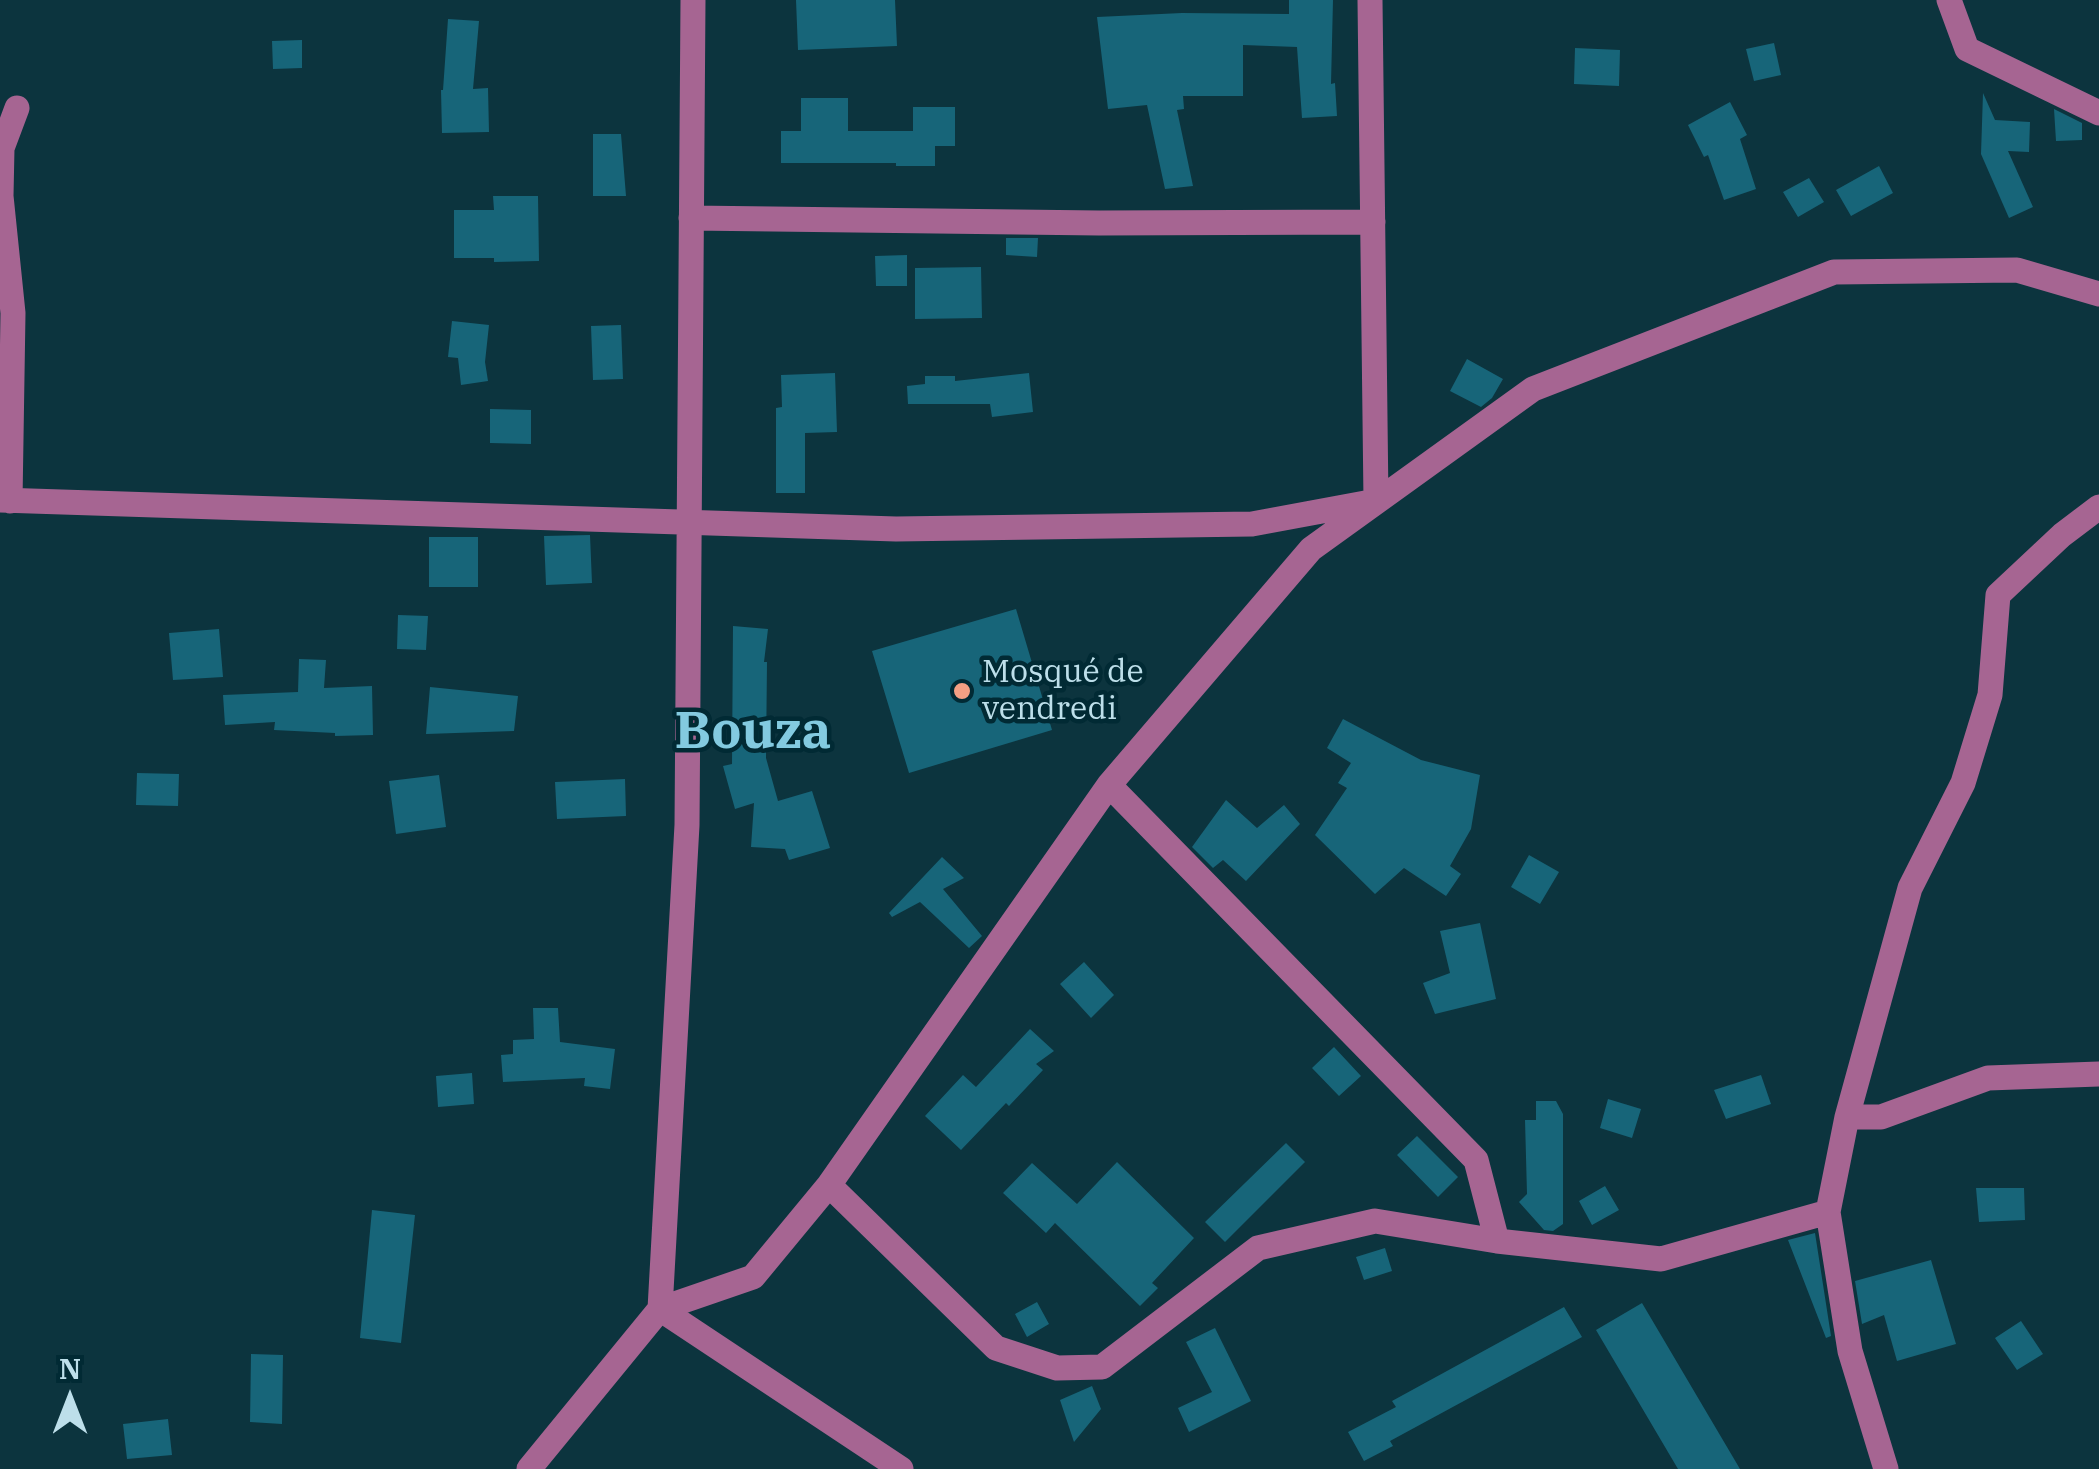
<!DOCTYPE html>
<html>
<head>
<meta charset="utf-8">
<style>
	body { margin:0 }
	#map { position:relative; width:2099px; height:1469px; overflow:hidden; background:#0c343e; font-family:"IBM Plex Serif",serif }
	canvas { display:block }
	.north { position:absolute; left:20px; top:1349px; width:100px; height:100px; -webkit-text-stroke:8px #012a34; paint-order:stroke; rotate:0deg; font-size:28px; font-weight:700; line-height:40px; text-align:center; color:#bddfea }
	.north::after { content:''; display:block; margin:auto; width:35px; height:45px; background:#bddfea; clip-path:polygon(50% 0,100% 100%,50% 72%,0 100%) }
</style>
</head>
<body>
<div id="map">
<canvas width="2099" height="1469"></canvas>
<div class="north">N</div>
</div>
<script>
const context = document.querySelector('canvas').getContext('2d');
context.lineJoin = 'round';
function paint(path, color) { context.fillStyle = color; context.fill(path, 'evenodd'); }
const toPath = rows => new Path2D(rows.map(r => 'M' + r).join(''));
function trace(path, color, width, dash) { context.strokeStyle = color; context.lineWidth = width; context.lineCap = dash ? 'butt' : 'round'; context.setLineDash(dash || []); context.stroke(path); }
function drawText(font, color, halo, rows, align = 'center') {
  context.font = font + ' "IBM Plex Serif",serif'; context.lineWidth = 9; context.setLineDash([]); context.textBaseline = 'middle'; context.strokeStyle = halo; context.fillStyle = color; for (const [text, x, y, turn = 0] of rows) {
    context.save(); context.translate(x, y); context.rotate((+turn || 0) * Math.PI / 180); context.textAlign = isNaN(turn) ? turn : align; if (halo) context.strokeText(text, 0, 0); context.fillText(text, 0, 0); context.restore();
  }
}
paint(toPath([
	[796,0,895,0,897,46,798,50],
	[1289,0,1333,0,1331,84,1335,83,1337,116,1302,118,1297,47,1243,45,1243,96,1183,96,1184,109,1177,110,1193,186,1165,189,1147,105,1108,109,1097,17,1182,13,1289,14],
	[448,19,479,21,473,89,488,88,489,132,442,133,441,90,443,90],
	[302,40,302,68,273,69,272,41],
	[1774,43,1781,75,1754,81,1746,49],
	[1575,48,1620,50,1619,86,1574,84],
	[1983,93,1995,120,2030,122,2029,152,2008,151,2033,207,2009,218,1981,154],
	[801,98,848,98,848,131,913,131,913,107,955,107,955,146,935,146,935,166,896,166,896,163,781,163,781,131,801,131],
	[1730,102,1747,135,1740,139,1756,189,1724,200,1708,155,1704,157,1688,125],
	[2054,109,2082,123,2082,140,2056,141],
	[593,134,621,134,626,196,593,196],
	[1879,166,1893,193,1851,216,1836,190],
	[1809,178,1824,202,1798,217,1783,192],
	[493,196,538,196,539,261,494,262,494,258,454,258,454,210,494,210],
	[1006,238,1038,238,1037,257,1006,255],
	[907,255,907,286,876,286,875,256],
	[981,267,982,318,915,319,915,268],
	[452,321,489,325,485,362,488,381,461,385,458,358,448,357],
	[621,325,623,379,593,380,591,326],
	[1467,359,1503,379,1492,398,1481,407,1450,391],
	[835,373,837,432,805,433,805,493,776,493,776,408,782,407,781,375],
	[1029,373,1033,412,992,417,990,404,908,404,907,386,925,384,925,376,955,376,955,381],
	[490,409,531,410,531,444,490,443],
	[590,535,592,583,546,585,544,536],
	[429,537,478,537,478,587,429,587],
	[1016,609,1052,730,909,773,872,651],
	[398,615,428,616,426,650,397,649],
	[733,626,768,629,764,662,767,662,766,758,778,801,812,791,830,848,789,860,785,849,751,847,754,803,735,809,723,766,732,764],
	[219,629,223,677,173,680,169,633],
	[299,659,326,660,324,688,372,686,373,735,335,736,335,733,274,730,275,722,225,725,223,695,298,692],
	[430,687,518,696,514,731,426,734],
	[1343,719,1421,760,1480,775,1471,829,1450,866,1461,874,1446,896,1404,868,1375,894,1315,835,1347,788,1338,783,1351,763,1327,748],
	[137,773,179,774,178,806,136,805],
	[439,775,446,827,396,834,389,781],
	[625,779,626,816,557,819,555,782],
	[1226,800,1257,828,1284,805,1300,824,1246,881,1223,860,1213,868,1192,847],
	[1529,855,1559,872,1540,904,1511,887],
	[942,857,964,878,943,889,982,936,969,948,920,902,892,917,889,913],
	[1480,923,1496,999,1435,1014,1423,983,1450,973,1440,931],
	[1084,962,1114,995,1091,1018,1060,984],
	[533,1008,558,1008,560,1042,615,1049,610,1089,584,1086,585,1078,503,1082,501,1055,513,1054,513,1040,534,1039],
	[1030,1029,1054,1051,1036,1064,1043,1070,1009,1106,1006,1103,961,1150,925,1116,963,1075,976,1087],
	[1334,1047,1361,1076,1339,1096,1312,1068],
	[472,1073,474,1104,438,1107,436,1076],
	[1761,1075,1771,1104,1726,1119,1714,1090],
	[1608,1099,1641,1109,1632,1138,1600,1128],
	[1536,1101,1556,1101,1563,1114,1563,1224,1553,1231,1544,1230,1519,1202,1527,1194,1525,1120,1536,1120],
	[1417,1136,1458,1177,1438,1197,1397,1155],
	[1286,1143,1305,1162,1225,1242,1205,1222],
	[1117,1162,1194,1238,1152,1283,1158,1288,1140,1306,1055,1223,1046,1233,1003,1193,1032,1163,1077,1204],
	[1605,1186,1619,1210,1592,1225,1579,1201],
	[1976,1188,2024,1188,2025,1220,1979,1222],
	[372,1210,415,1215,401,1343,360,1338],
	[1815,1233,1831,1336,1826,1338,1788,1240],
	[1385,1248,1392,1271,1364,1280,1356,1257],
	[1931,1260,1956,1344,1897,1361,1884,1315,1862,1324,1855,1281],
	[1037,1302,1049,1324,1027,1337,1015,1314],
	[1642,1303,1740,1469,1678,1469,1596,1330],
	[1564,1307,1582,1337,1390,1441,1393,1446,1364,1461,1348,1432,1396,1407,1392,1401],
	[2021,1321,2043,1354,2017,1370,1995,1338],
	[1215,1328,1251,1401,1189,1432,1178,1408,1212,1392,1186,1342],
	[251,1354,283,1355,282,1424,250,1422],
	[1092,1386,1101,1409,1074,1442,1060,1400],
	[168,1419,172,1455,127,1459,123,1424]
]), '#176579');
trace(toPath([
	[1949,0,1967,49,2099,113],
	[691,218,1099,223,1373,222],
	[0,500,896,529,1252,524,1376,501,1370,0],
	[10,501,13,313,1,196,2,148,17,108],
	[1109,785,1476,1160,1497,1241,1661,1259,1828,1212],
	[1847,1117,1881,1117,1988,1078,2099,1074],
	[829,1185,996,1348,1057,1368,1102,1367,1258,1248,1375,1221,1497,1241],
	[660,1309,687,825,693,0],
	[660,1309,901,1469],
	[529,1469,660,1309,753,1277,829,1185,1109,785,1311,549,1533,389,1834,272,2017,270,2099,294],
	[1886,1469,1850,1351,1828,1212,1847,1117,1910,888,1963,783,1990,695,1998,595,2062,535,2099,507]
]), '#a66592', 25);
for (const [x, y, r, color] of [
	[962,691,10,"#f39f83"]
]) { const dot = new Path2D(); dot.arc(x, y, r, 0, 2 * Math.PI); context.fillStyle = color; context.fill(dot); trace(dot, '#012a34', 4); }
drawText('32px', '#bddfea', '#012a34', [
	["Mosqué de",982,673],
	["vendredi",982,710]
], 'left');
drawText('bold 52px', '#83cae0', '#012a34', [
	["Bouza",753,733]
]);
</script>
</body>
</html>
